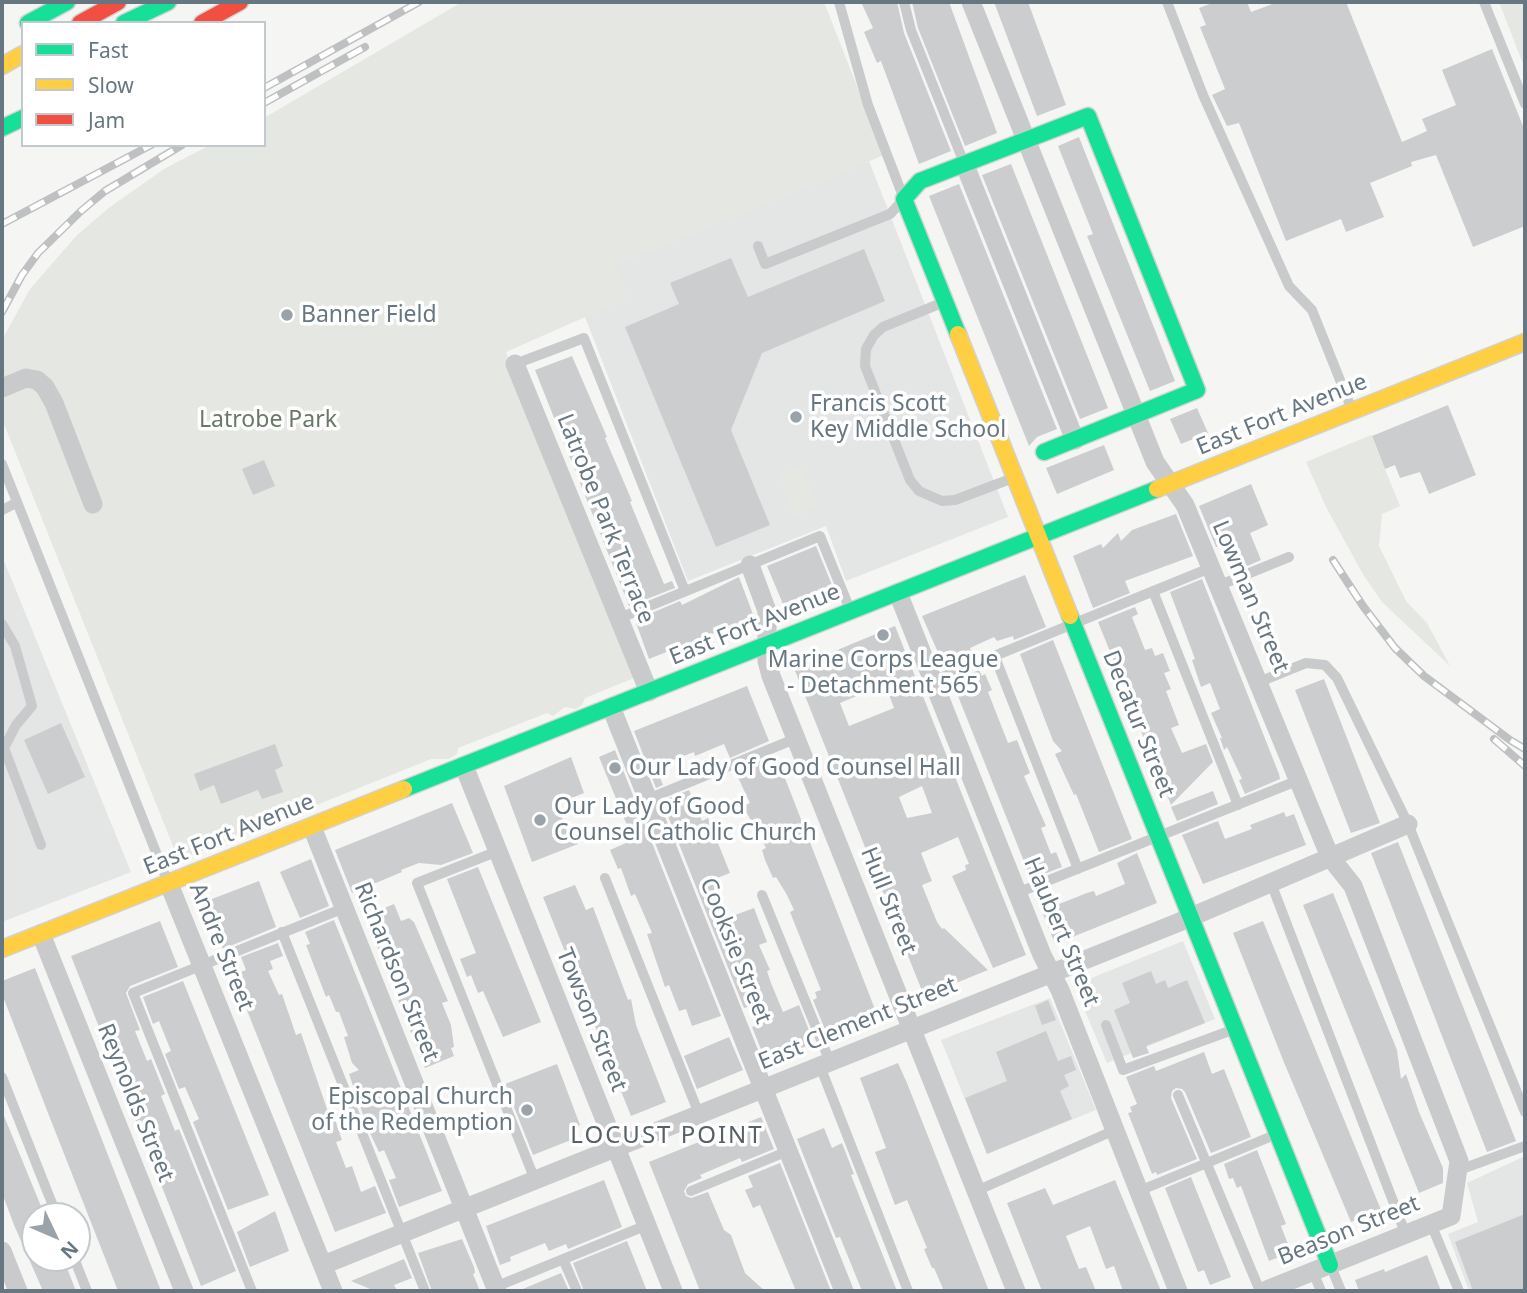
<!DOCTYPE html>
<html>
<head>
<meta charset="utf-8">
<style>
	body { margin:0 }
	#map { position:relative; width:1527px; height:1293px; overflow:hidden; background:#f5f5f4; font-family:"Noto Sans",sans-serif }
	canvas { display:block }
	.frame { position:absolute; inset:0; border:4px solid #677781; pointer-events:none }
	.legend { position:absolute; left:21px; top:21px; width:245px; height:126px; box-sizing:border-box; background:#fff; border:2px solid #c2c9cd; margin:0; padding:9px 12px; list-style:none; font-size:21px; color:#677781 }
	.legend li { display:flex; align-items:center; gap:14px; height:35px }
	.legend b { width:35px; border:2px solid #c2c9cd }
	.north { position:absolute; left:21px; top:1202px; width:70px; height:70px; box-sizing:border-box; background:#fff; border:2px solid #c2c9cd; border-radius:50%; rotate:134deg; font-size:19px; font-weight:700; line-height:28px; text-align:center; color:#677781 }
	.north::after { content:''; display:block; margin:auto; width:24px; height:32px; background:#99a3a9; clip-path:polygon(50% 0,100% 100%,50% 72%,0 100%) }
</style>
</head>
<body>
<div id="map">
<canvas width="1527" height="1293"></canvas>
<div class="frame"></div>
<ul class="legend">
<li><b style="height:9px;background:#16e098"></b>Fast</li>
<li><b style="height:9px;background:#ffcf43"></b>Slow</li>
<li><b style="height:9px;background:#f24e42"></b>Jam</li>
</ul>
<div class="north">N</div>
</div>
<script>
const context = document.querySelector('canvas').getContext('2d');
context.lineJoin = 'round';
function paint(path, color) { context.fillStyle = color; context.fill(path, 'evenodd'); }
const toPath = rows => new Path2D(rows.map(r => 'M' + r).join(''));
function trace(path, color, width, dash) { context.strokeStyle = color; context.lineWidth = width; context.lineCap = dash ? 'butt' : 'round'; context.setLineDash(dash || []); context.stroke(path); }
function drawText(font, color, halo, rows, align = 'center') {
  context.font = font + ' "Noto Sans",sans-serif'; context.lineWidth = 7; context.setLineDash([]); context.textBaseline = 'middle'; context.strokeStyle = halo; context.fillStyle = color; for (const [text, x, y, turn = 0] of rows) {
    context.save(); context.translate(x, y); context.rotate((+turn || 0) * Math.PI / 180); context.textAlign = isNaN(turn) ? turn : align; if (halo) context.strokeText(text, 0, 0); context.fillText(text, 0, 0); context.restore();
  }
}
paint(toPath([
	[869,161,1008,517,846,581,826,526,688,581,585,317,627,298,614,265],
	[2,556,131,872,2,922],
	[1183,941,1215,1019,1107,1063,1074,985],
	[1050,998,1096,1110,987,1154,941,1040],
	[1525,1156,1525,1291,1469,1291,1448,1234,1478,1222,1467,1183]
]), '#e4e5e5');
paint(toPath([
	[462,2,824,2,884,155,615,265,628,298,506,352,547,457,608,567,611,573,608,577,617,587,634,678,585,698,582,705,576,709,565,707,553,716,547,713,458,748,457,754,449,759,431,759,187,857,177,856,2,419,2,340,30,289,77,235,110,207,164,169,210,145,264,145,264,118],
	[1499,2,1525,2,1525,69],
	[1371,435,1400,506,1382,514,1379,546,1406,601,1427,623,1450,666,1382,602,1364,576,1326,507,1306,462],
	[802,465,818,507,794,517,778,474]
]), '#e5e7e2');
paint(toPath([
	[861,2,897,2,904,33,951,151,919,164,881,61,877,63,864,32,873,28],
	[912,2,949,2,997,133,965,146,918,28],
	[994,2,1028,2,1066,105,1037,116],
	[1215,2,1247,2,1251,12,1278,2,1346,2,1402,142,1427,131,1422,119,1456,105,1442,70,1492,49,1525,131,1525,226,1473,247,1436,155,1411,162,1412,166,1370,183,1384,217,1346,232,1341,219,1286,241,1239,123,1227,126,1212,95,1225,89,1200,27,1206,25,1199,8],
	[1079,137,1175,381,1150,391,1087,236,1093,234,1058,146],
	[1011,164,1108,408,1080,419,982,175],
	[959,184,1057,429,1037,437,1029,446,929,196],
	[864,249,885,301,762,353,731,430,770,525,716,547,625,327,679,304,670,283,731,258,748,297],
	[572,356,607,437,605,438,632,501,630,502,664,584,672,581,675,588,629,606,535,370],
	[1448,405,1476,475,1429,494,1420,472,1400,478,1395,465,1385,469,1372,436],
	[1197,408,1208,433,1181,444,1170,419],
	[1104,445,1114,470,1057,494,1046,468],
	[264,460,275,486,253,495,242,469],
	[1251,484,1268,525,1250,533,1261,560,1231,573,1220,546,1216,547,1199,506],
	[1176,514,1193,556,1125,581,1130,593,1093,608,1073,556,1101,544,1103,548,1118,533,1121,541,1132,530],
	[816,546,832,585,783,604,767,566],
	[1025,575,1046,627,1014,640,1013,636,997,641,994,637,970,648,973,656,947,667,942,656,940,657,922,616],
	[739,577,754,617,649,659,635,620,680,601,682,605],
	[1202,579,1279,774,1280,779,1245,794,1239,780,1242,779,1227,747,1224,750,1220,738,1222,738,1211,713,1220,709,1210,683,1201,687,1192,660,1195,659,1170,592],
	[1135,607,1138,614,1132,617,1145,650,1152,648,1155,656,1163,653,1170,671,1164,673,1171,689,1166,691,1179,725,1171,728,1182,753,1206,744,1213,762,1171,805,1141,731,1147,728,1137,718,1098,622],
	[895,626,1026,955,993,968,952,876,966,870,965,865,969,864,958,837,921,853,932,881,922,885,937,922,942,929,944,928,988,970,924,996,794,668],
	[885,684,894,708,849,726,840,703],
	[922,786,932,813,907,818,899,797],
	[1053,640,1132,839,1099,852,1076,794,1074,795,1055,754,1062,751,1053,741,1020,654],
	[979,670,982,676,985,674,992,690,988,692,1008,743,1017,740,1030,773,1024,776,1046,826,1041,828,1051,854,1056,852,1062,867,1031,879,952,681],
	[1324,679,1380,823,1351,833,1295,690],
	[747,686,769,741,730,758,724,744,695,756,694,752,665,763,656,767,663,785,656,788,634,731],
	[61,723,85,777,48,794,24,740],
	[275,744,283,766,275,770,283,792,262,799,258,790,221,804,214,785,200,791,194,774],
	[615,750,721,1016,692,1026,686,1009,679,1011,669,985,665,987,647,934,652,933,635,894,631,896,621,868,618,869,610,850,633,840,599,757],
	[776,755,878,1017,828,1037,813,1000,817,998,815,992,821,990,790,912,794,910,787,895,776,877,773,878,765,860,762,850,766,848,743,806,750,803,735,771],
	[571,757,584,793,557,804,567,831,573,829,578,844,532,862,504,786],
	[689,790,702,821,708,818,730,873,712,880,727,918,754,908,767,942,759,945,770,970,767,971,771,983,783,1012,799,1005,814,1043,766,1062,752,1027,770,1020,763,1002,744,1008,662,801],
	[1213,791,1218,804,1177,821,1171,807],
	[452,803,473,853,441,865,419,863,401,870,402,872,352,893,335,850],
	[1284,812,1286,817,1294,814,1306,845,1203,884,1182,835,1218,821,1225,839,1252,829,1250,825],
	[1398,842,1516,1141,1487,1152,1371,853],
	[1137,853,1157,903,1055,944,1039,904,1051,899,1054,906,1087,893,1094,891,1096,896,1125,884,1117,863],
	[311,859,329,906,300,918,280,872],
	[478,867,541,1022,503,1037,483,991,478,993,471,975,467,977,460,959,476,953,447,879],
	[259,881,276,927,223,949,204,902],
	[575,885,586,910,593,907,628,1000,631,999,636,1025,666,1102,631,1116,543,897],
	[1333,893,1397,1050,1401,1079,1406,1074,1419,1112,1443,1168,1443,1183,1419,1193,1303,905],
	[394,904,401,921,409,918,414,922,448,1001,442,1003,451,1025,454,1047,451,1048,454,1056,425,1068,365,916],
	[334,920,442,1191,399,1207,389,1180,396,1178,384,1150,379,1152,368,1129,349,1074,359,1070,352,1063,344,1037,348,1036,339,1012,336,1012,329,995,326,997,306,945,310,944,305,932],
	[160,921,178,967,130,986,126,993,140,1030,135,1031,147,1061,151,1059,165,1094,161,1096,175,1131,179,1129,236,1271,201,1286,71,956],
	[1263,921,1381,1210,1351,1222,1283,1060,1233,933],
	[278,943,283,956,270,961,273,969,268,971,279,995,282,994,296,1035,301,1033,328,1112,332,1111,342,1140,336,1142,346,1168,352,1166,361,1192,375,1186,386,1213,335,1232,233,975,246,970,241,957],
	[35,968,145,1250,161,1291,118,1291,48,1113,2,994,2,981],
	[1151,971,1156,984,1165,980,1168,988,1187,980,1205,1023,1146,1046,1149,1053,1133,1058,1114,1010,1130,1003,1122,983],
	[183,981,269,1195,228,1210,193,1122,199,1119,185,1087,179,1089,165,1054,171,1051,159,1021,153,1024,143,997],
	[1048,1000,1056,1020,1042,1025,1035,1006],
	[1046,1031,1058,1061,1071,1056,1076,1070,1064,1075,1069,1086,1060,1091,1072,1119,987,1154,965,1098,1007,1081,996,1052],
	[729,1037,743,1070,697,1089,684,1056],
	[1204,1052,1212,1074,1224,1069,1251,1137,1211,1153,1185,1092,1182,1089,1176,1088,1172,1091,1171,1098,1197,1159,1157,1175,1156,1172,1152,1174,1128,1113,1132,1112,1130,1107,1137,1104,1126,1077,1154,1066,1156,1071],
	[898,1063,907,1083,989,1291,944,1291,934,1268,932,1268,924,1249,927,1248,907,1200,895,1205,875,1152,886,1148,860,1078],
	[557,1064,580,1125,573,1129,576,1138,533,1155,505,1084],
	[2,1111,45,1216,35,1216,35,1258,63,1258,76,1291,43,1291,14,1225,2,1193],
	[761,1117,774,1149,742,1162,740,1158,700,1175,702,1178,688,1184,684,1191,686,1196,691,1198,708,1192,724,1230,731,1235,745,1273,765,1291,700,1291,649,1162],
	[824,1128,832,1148,842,1143,854,1174,851,1175,897,1291,862,1291,840,1237,836,1238,797,1139],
	[1257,1150,1286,1224,1281,1226,1291,1252,1269,1261,1241,1186,1237,1188,1233,1178,1229,1179,1224,1164],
	[780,1163,831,1291,796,1291,760,1205,753,1208,745,1190,753,1187,748,1176],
	[1191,1177,1231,1277,1210,1285,1204,1270,1198,1272,1165,1188],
	[604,1180,622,1227,568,1249,566,1244,549,1251,545,1243,510,1257,511,1261,500,1265,486,1226],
	[1115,1180,1161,1291,1123,1291,1114,1266,1106,1269,1090,1226,1066,1236,1079,1269,1086,1267,1096,1291,1042,1291,1007,1203,1045,1188,1053,1205],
	[275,1211,289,1251,250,1267,237,1232],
	[1525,1214,1525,1291,1473,1291,1455,1242],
	[462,1239,474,1267,475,1273,473,1274,480,1291,432,1291,418,1253],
	[627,1241,647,1291,584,1291,573,1263],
	[1427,1255,1441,1291,1359,1291,1355,1280,1384,1269,1385,1272],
	[404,1259,412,1278,394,1285,397,1291,375,1291,351,1281],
	[561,1273,569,1291,518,1291]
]), '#cccdce');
const fast = toPath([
	[28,23,67,2],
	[124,23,168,2],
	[2,128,23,118],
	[958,334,904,199,920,181,1088,116,1197,390,1044,452],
	[1070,616,1330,1265],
	[404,789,1157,489]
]);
const slow = toPath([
	[2,66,23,54],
	[958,334,1070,616],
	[1157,489,1525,342],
	[2,949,404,789]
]);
const jam = toPath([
	[80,23,118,2],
	[202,23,240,2]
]);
trace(fast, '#d2d2d2', 19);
trace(slow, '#d2d2d2', 19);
trace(jam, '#d2d2d2', 19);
trace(toPath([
	[904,2,911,30,964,163],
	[1167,2,1203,95,1289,286,1312,310,1352,410],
	[1484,2,1525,104],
	[758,246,765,264,890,214,904,199,868,105,839,2],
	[944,302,883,327,874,335,866,349,865,366,910,480,919,491,942,501,955,500,1013,478],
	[515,364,584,338,685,591],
	[2,464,167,880],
	[2,510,16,503],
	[1225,583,1289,557],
	[1153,591,1238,805],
	[620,618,820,536,849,607],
	[2,624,15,646,32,706,16,725,4,748,41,845],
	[995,657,1078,869],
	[933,681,1210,568],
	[1259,682,1306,663,1325,665,1337,678,1408,824,1525,1112],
	[648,799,797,738],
	[498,851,417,883,535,1180],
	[605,878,699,1114],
	[1271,883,1406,1235],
	[1017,893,1299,780],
	[762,895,830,1062],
	[282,932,425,1291],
	[1106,1025,1123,1070,1235,1029],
	[820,1066,908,1291],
	[2,1077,57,1216],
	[1178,1095,1260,1291],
	[1459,1170,1525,1146],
	[691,1191,788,1151],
	[976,1191,1115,1130],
	[1139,1191,1277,1134],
	[1431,1224,1459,1291],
	[74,1258,87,1291],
	[563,1259,577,1291],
	[1332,1269,1341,1291],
	[1313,1272,1321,1291],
	[495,1287,647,1225],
	[252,1291,133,993,344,908]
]), '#c9cacb', 10);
trace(toPath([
	[971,2,1155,462,1185,505,1330,857,1353,886,1459,1161,1451,1216,1264,1291],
	[964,163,1075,440],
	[515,364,649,692],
	[2,388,26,378,37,380,45,387,54,403,93,504],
	[750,565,767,611,767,661,771,676,1016,1291],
	[898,593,1042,955,1060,990,1178,1291],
	[611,707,844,1291],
	[464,766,673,1291],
	[312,827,497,1291],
	[169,884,333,1291],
	[41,934,184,1291],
	[2,1251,18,1291],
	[323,1265,1177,923,1408,824]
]), '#c9cacb', 19);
trace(fast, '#16e098', 16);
trace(slow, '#ffcf43', 16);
trace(jam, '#f24e42', 16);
const rail = toPath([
	[264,88,419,2],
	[264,103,365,47],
	[2,224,151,145],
	[2,312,22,275,38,253,81,211,105,191,182,145],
	[1333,560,1363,606,1395,648,1424,676,1510,740,1525,749],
	[1494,739,1525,766]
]);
trace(rail, '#bfc0c1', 8);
trace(rail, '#fff', 5, [16]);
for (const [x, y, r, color] of [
	[287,315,7,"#99a3a9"],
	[796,417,7,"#99a3a9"],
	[883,635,7,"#99a3a9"],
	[615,768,7,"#99a3a9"],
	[540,820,7,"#99a3a9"],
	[527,1110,7,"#99a3a9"]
]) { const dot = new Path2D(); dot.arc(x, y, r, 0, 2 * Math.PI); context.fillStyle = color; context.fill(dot); trace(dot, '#fff', 2.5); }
drawText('23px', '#677781', '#fff', [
	["Banner Field",301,315],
	["Francis Scott",810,404],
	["Key Middle School",810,430],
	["Marine Corps League",883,660,"center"],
	["- Detachment 565",883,686,"center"],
	["Our Lady of Good Counsel Hall",629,768],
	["Our Lady of Good",554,807],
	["Counsel Catholic Church",554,833],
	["Episcopal Church",513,1097,"right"],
	["of the Redemption",513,1123,"right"]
], 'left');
drawText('23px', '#677781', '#fff', [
	["East Fort Avenue",1282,415,-22],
	["Latrobe Park Terrace",605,519,68],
	["Lowman Street",1250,597,67],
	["East Fort Avenue",755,625,-22],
	["Decatur Street",1138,724,68],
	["East Fort Avenue",229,835,-22],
	["Hull Street",888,901,68],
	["Haubert Street",1061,932,67],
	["Andre Street",221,947,68],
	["Cooksie Street",735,951,68],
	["Richardson Street",396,972,68],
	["Towson Street",591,1020,68],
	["East Clement Street",858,1024,-22],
	["Reynolds Street",135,1103,68],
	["Beason Street",1349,1231,-22]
]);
drawText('23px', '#6a7966', '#fff', [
	["Latrobe Park",268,420]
]);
context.letterSpacing = '2px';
drawText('24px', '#556067', '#fff', [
	["LOCUST POINT",667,1136]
]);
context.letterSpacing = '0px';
</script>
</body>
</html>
